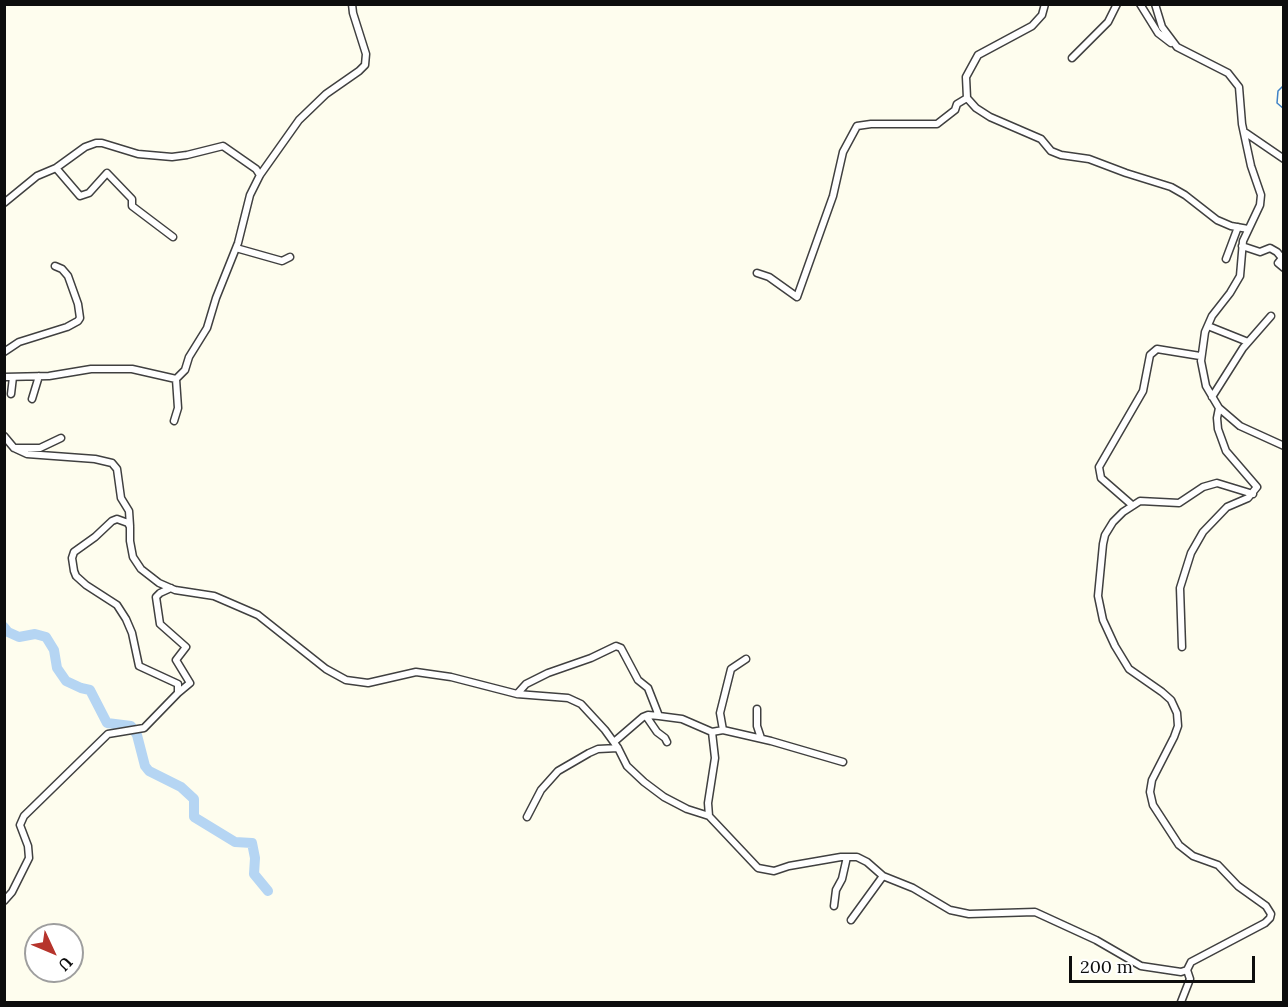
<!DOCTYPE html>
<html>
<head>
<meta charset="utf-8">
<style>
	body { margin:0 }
	#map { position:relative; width:1288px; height:1007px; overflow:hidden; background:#fefdee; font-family:Lora,serif }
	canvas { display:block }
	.frame { position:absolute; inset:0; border:6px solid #0d0d0d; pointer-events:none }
	.north { position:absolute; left:24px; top:923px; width:60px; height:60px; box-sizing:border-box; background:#fff; border:2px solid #9e9e9e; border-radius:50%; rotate:134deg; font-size:16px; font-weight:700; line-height:24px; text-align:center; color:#0d0d0d }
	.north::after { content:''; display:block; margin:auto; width:21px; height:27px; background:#b6342c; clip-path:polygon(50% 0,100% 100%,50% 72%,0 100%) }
	.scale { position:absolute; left:1069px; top:956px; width:186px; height:27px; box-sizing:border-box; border:3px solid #0d0d0d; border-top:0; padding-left:8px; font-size:18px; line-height:21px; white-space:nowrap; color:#0d0d0d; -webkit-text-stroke:4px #fff; paint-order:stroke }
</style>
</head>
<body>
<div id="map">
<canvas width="1288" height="1007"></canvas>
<div class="frame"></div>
<div class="north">U</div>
<div class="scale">200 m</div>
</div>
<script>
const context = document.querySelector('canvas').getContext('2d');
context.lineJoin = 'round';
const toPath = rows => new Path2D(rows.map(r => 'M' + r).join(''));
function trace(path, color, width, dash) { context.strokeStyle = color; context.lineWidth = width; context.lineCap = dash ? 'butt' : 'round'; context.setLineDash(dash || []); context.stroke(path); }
trace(toPath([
	[1284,85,1278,91,1277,103,1284,109]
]), '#3f82c7', 1.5);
trace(toPath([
	[4,627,8,632,19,637,35,634,46,637,54,650,57,668,66,681,81,688,90,690,107,723,131,726,137,735,145,766,149,771,181,787,194,799,194,817,235,842,252,843,255,858,254,874,268,891]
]), '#b5d5f3', 10);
const street = toPath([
	[1045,4,1042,15,1032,26,978,55,966,77,967,98,976,108,990,117,1041,139,1051,151,1061,155,1089,159,1126,173,1171,187,1185,195,1217,220,1231,226,1248,229],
	[1140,4,1158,33,1171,43],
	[1155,4,1162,27,1177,47,1228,73,1239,87,1242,124,1251,166,1261,195,1260,205,1243,241,1240,276,1230,293,1212,316,1205,332,1201,361,1206,386,1219,408,1240,426,1284,446],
	[1072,58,1108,22,1117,4],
	[1246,133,1284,159],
	[56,168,80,196,89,193,107,173,132,199,132,206,173,237],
	[4,203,37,176,56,168,85,147,96,143,102,143,138,154,172,157,187,155,223,146,256,169,260,175],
	[1242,246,1260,252,1270,248,1277,252,1282,258,1278,263,1284,268],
	[236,248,282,261,290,257],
	[1226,259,1238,227],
	[757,273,769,277,797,297,833,196,843,152,857,126,871,124,937,124,955,110,957,104,967,98],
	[1208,326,1248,342],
	[4,352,19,342,67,327,78,321,80,318,78,304,68,276,62,269,55,266],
	[4,377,49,376,91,369,132,369,176,379],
	[11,394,13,377],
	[1212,397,1243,348,1271,316],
	[32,399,39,376],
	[174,421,178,408,176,379,185,370,189,357,207,328,216,298,238,243,250,195,260,175,299,120,326,94,359,71,365,65,366,54,353,13,352,4],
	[4,436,14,448,27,454,95,459,112,463,117,469,121,498,129,511,130,526],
	[14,448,40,448,61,438],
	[1132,505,1101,478,1099,467,1143,391,1150,355,1157,349,1200,356],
	[171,588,160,593,156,597,160,624,186,647,176,660,190,683,178,693],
	[1182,647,1180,588,1191,553,1203,532,1227,507,1248,498,1257,487,1226,451,1218,429,1217,418,1219,408],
	[517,694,526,684,548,673,591,658,616,646,621,648,638,680,648,688,659,716],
	[757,709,757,726,761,738],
	[646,716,657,732,665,738,667,742],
	[723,730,720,713,731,669,746,659],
	[614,742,643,717,648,715,659,716,682,719,712,732,723,730,771,741,843,762],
	[709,816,708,803,715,758,712,732],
	[527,817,541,790,558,771,589,753,598,749,618,748],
	[4,901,12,892,29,858,28,846,20,825,24,816,108,734,144,728,178,693,178,684,139,666,132,633,126,619,117,605,86,585,76,576,74,571,72,558,74,552,95,537,112,521,117,519,128,523,130,527,130,541,133,557,141,569,159,583,175,590,214,596,258,615,326,669,346,680,368,683,416,672,451,677,517,694,568,698,581,704,605,730,618,748,627,766,644,782,664,797,687,809,709,816,758,868,774,871,789,866,841,857,857,857,867,862,883,876,913,888,950,910,969,914,1035,912,1096,940,1141,966,1181,972,1187,970,1190,979,1181,1002],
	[834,906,836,890,842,879,847,857],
	[851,920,883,876],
	[1187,970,1191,962,1265,923,1270,918,1271,914,1266,906,1238,886,1218,865,1193,856,1179,845,1153,805,1150,792,1152,780,1174,737,1178,726,1177,713,1171,700,1162,692,1129,669,1115,646,1103,620,1098,596,1103,544,1105,535,1113,522,1123,512,1140,501,1179,503,1203,487,1217,483,1253,494]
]);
trace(street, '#404040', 9);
trace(street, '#fff', 6);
</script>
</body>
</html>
